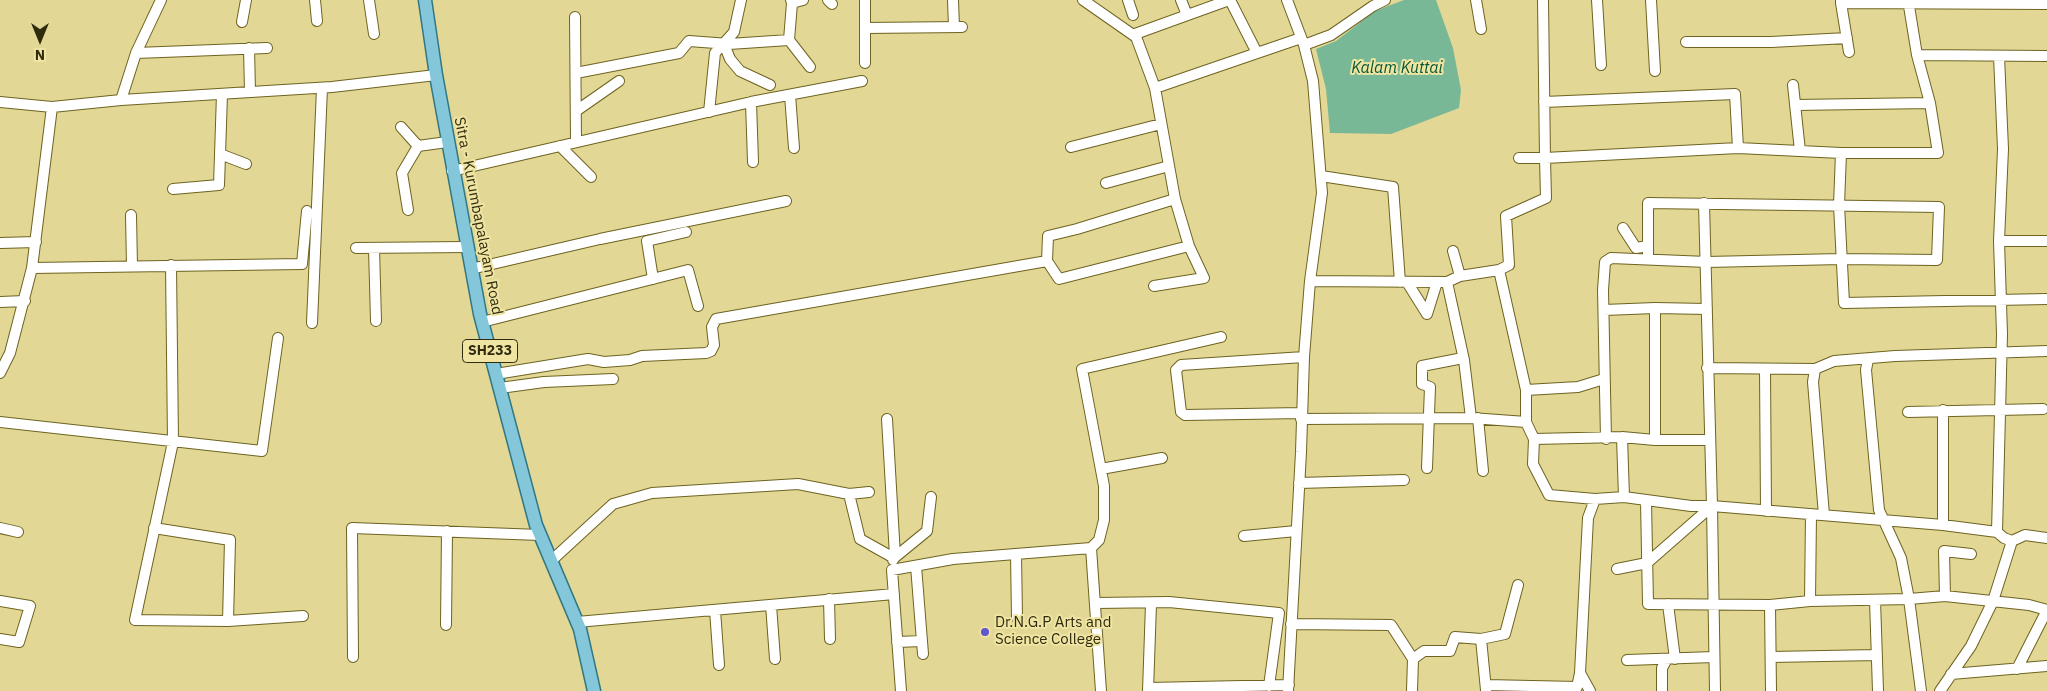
<!DOCTYPE html>
<html>
<head>
<meta charset="utf-8">
<style>
	body { margin:0 }
	#map { position:relative; width:2047px; height:691px; overflow:hidden; background:#e2d795; font-family:"IBM Plex Sans",sans-serif }
	canvas { display:block }
	.north { position:absolute; left:15px; top:15px; width:50px; height:50px; -webkit-text-stroke:4px #efe4a1; paint-order:stroke; rotate:180deg; font-size:14px; font-weight:700; line-height:20px; text-align:center; color:#2f2b0f }
	.north::after { content:''; display:block; margin:auto; width:18px; height:22px; background:#2f2b0f; clip-path:polygon(50% 0,100% 100%,50% 72%,0 100%) }
</style>
</head>
<body>
<div id="map">
<canvas width="2047" height="691"></canvas>
<div class="north">N</div>
</div>
<script>
const context = document.querySelector('canvas').getContext('2d');
context.lineJoin = 'round';
function paint(path, color) { context.fillStyle = color; context.fill(path, 'evenodd'); }
const toPath = rows => new Path2D(rows.map(r => 'M' + r).join(''));
function trace(path, color, width, dash) { context.strokeStyle = color; context.lineWidth = width; context.lineCap = dash ? 'butt' : 'round'; context.setLineDash(dash || []); context.stroke(path); }
function drawText(font, color, halo, rows, align = 'center') {
  context.font = font + ' "IBM Plex Sans",sans-serif'; context.lineWidth = 4; context.setLineDash([]); context.textBaseline = 'middle'; context.strokeStyle = halo; context.fillStyle = color; for (const [text, x, y, turn = 0] of rows) {
    context.save(); context.translate(x, y); context.rotate((+turn || 0) * Math.PI / 180); context.textAlign = isNaN(turn) ? turn : align; if (halo) context.strokeText(text, 0, 0); context.fillText(text, 0, 0); context.restore();
  }
}
paint(toPath([
	[1404,0,1436,0,1453,48,1461,90,1459,108,1391,134,1330,133,1326,89,1316,49,1336,41,1375,11]
]), '#79b896');
const minor = toPath([
	[315,0,317,21],
	[369,0,374,34],
	[791,0,792,3,803,0],
	[828,0,832,4],
	[865,0,865,63],
	[953,0,954,27],
	[1083,0,1136,37],
	[1128,0,1133,15],
	[1181,0,1187,15],
	[1230,0,1257,53],
	[1287,0,1304,45,1313,81,1322,193,1310,281,1304,357,1301,452,1288,691],
	[1476,0,1481,29],
	[1597,0,1601,65],
	[1651,0,1655,71],
	[1841,0,1841,3,2047,4],
	[792,3,789,40,810,67],
	[1841,3,1849,52],
	[575,17,576,142],
	[242,22,246,0],
	[865,28,962,27],
	[1686,42,1771,42,1847,38],
	[724,44,730,59,740,71,770,85],
	[1304,45,1331,35,1373,6,1385,0],
	[249,48,250,92],
	[136,53,267,48],
	[1917,55,2047,56],
	[576,73,679,53,689,41,729,44,789,40],
	[1793,85,1800,151],
	[1155,88,1301,38],
	[790,95,794,148],
	[121,100,332,87,436,75],
	[0,102,52,107],
	[751,102,753,162],
	[1544,102,1735,94,1738,148],
	[1795,105,1930,103],
	[576,111,619,81],
	[709,112,715,53,734,32,741,0],
	[401,127,418,146,402,173,408,210],
	[418,146,447,142],
	[560,146,591,177],
	[1071,147,1161,124],
	[1841,153,1839,205,1844,303,2047,299],
	[220,154,246,164],
	[1519,158,1545,158,1543,0],
	[452,171,751,102,862,81],
	[1321,176,1393,187,1400,282],
	[1106,183,1169,166],
	[173,189,219,185,222,94],
	[1704,203,1712,506,1943,525,1997,532,2004,538,2012,541],
	[131,215,132,266],
	[1623,228,1636,248,1648,246],
	[1999,241,2047,241],
	[0,243,36,242],
	[356,248,467,247],
	[374,248,376,321],
	[1453,251,1460,276],
	[1047,261,1048,236,1077,229,1175,199],
	[171,265,173,442,135,620,228,621,303,616],
	[32,268,302,264,307,211],
	[471,269,600,239,786,201],
	[1499,270,1526,390,1526,422,1534,439,1622,437,1655,440],
	[653,279,647,241,686,232],
	[1310,281,1447,282,1460,276,1499,270,1509,265,1506,216,1546,198,1545,158,1738,148,1841,153,1938,153,1930,103,1917,55,1908,0],
	[1407,282,1427,314,1437,282],
	[1447,282,1464,360,1471,418],
	[1154,286,1204,278,1189,246,1175,199,1155,88,1135,34,1229,0],
	[0,302,25,301],
	[1707,309,1655,308,1655,440,1709,440],
	[1604,310,1655,308],
	[482,322,688,270,698,306],
	[312,323,322,88],
	[1868,359,1866,370,1879,510,1901,558,1909,599,1921,691],
	[1707,368,1815,369,1834,361,1895,356,2047,351],
	[1815,369,1813,382,1824,515],
	[1765,370,1766,511],
	[0,373,10,353,32,268,52,107,121,100,136,53,161,0],
	[496,374,588,359,604,362,630,360,642,356,706,353,711,351,714,345,712,327,716,319,1047,261,1059,279,1189,246],
	[500,388,544,382,613,379],
	[1526,390,1578,387,1604,379],
	[1943,410,1943,525],
	[1908,412,2043,409],
	[1301,413,1185,415,1181,412,1176,370,1181,365,1304,357],
	[1478,418,1483,471],
	[887,419,895,556,893,560],
	[1301,419,1471,418,1526,422],
	[0,422,262,451,278,338],
	[1622,437,1624,497],
	[1534,439,1533,464,1549,495,1595,499,1624,497,1691,506,1712,506],
	[1606,439,1603,290,1605,262,1611,258,1707,262,1841,259,1937,260,1939,207,1648,203,1648,259],
	[1427,468,1430,387,1422,384,1422,366,1463,358],
	[1101,469,1162,458],
	[1299,483,1404,480],
	[849,494,860,539,894,558,927,531,931,497],
	[1646,501,1648,604,1770,605,1810,601,1909,599,1945,596,2029,605,2047,610],
	[1712,506,1715,691],
	[0,528,18,532],
	[154,528,230,540,228,621],
	[1997,532,2002,334,1999,241,2003,149,1999,56],
	[1244,536,1296,531],
	[1091,548,1101,691],
	[1016,554,1017,618],
	[551,561,613,504,652,493,798,484,849,494,869,492],
	[916,566,923,654],
	[1617,569,1647,563,1712,506],
	[1945,596,1944,551,1971,554],
	[829,599,830,639],
	[1875,600,1878,691],
	[0,601,30,606,19,642,0,639],
	[1810,601,1811,514],
	[1096,603,1169,602,1279,613,1269,686],
	[1668,604,1675,659],
	[771,605,775,659],
	[1770,605,1771,691],
	[715,610,719,665],
	[577,622,894,594],
	[1291,624,1391,625,1413,659,1424,651,1450,651,1455,637,1481,639,1505,634,1518,585],
	[446,625,447,531],
	[1481,639,1486,690],
	[897,642,922,641],
	[353,657,352,528,540,535],
	[1771,657,1877,655],
	[1627,660,1714,657],
	[2017,669,2047,610],
	[1951,674,2047,666],
	[1486,685,1577,687,1580,673],
	[1148,688,1289,685],
	[901,691,892,570,953,559,1091,548,1099,540,1104,520,1104,486,1082,369,1221,337],
	[1148,691,1151,604],
	[1412,691,1413,659],
	[1590,691,1580,673,1588,518,1595,499],
	[1662,691,1662,668,1667,659],
	[1940,691,1971,646,1993,601,2012,541,2025,535,2047,538]
]);
const major = toPath([
	[425,0,436,75,480,314,536,525,580,629,594,691]
]);
trace(minor, '#6e6321', 12);
trace(major, '#317883', 15);
trace(minor, '#fff', 10);
trace(major, '#84c7da', 12);
for (const [x, y, r, color] of [
	[985,632,5,"#5d58d0"]
]) { const dot = new Path2D(); dot.arc(x, y, r, 0, 2 * Math.PI); context.fillStyle = color; context.fill(dot); trace(dot, '#efe4a1', 2); }
for (const [x, y, w] of [
	[490,351,55]
]) { const box = new Path2D(); box.roundRect(x - w / 2, y - 11.5, w, 23, 4); context.fillStyle = '#efe4a1'; context.fill(box); trace(box, '#2f2b0f', 1); }
drawText('bold 14px', '#2f2b0f', null, [
	["SH233",490,351]
]);
drawText('15px', '#2f2b0f', '#efe4a1', [
	["Sitra - Kurumbapalayam Road",478,216,79]
]);
drawText('15px', '#2f2b0f', '#efe4a1', [
	["Dr.N.G.P Arts and",995,623],
	["Science College",995,640]
], 'left');
drawText('italic 16px', '#055737', '#efe4a1', [
	["Kalam Kuttai",1397,68]
]);
</script>
</body>
</html>
